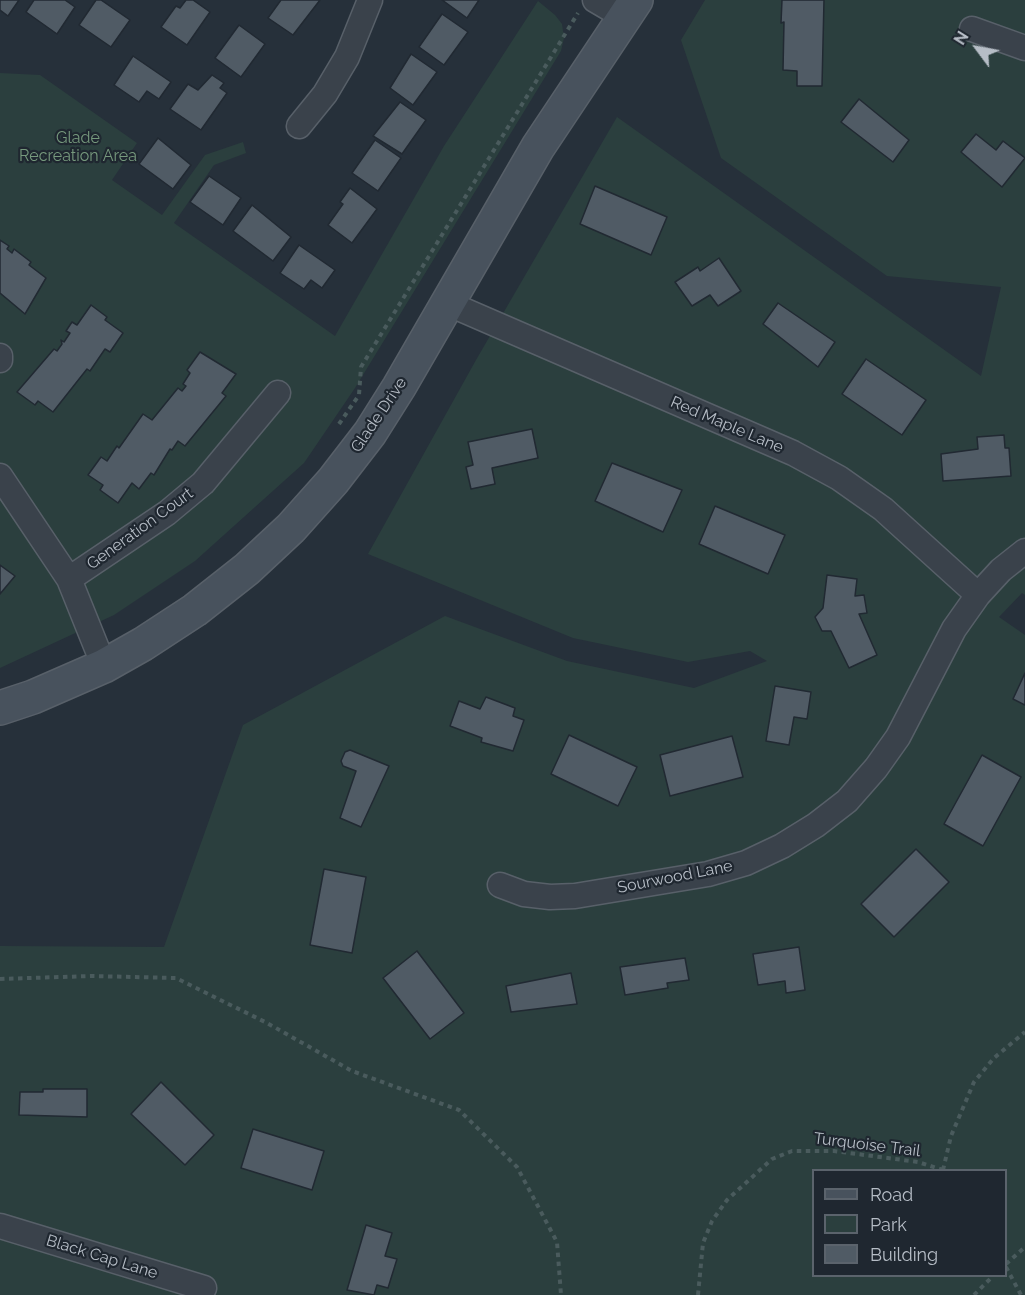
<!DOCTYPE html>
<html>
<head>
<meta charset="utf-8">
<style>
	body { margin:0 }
	#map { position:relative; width:1025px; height:1295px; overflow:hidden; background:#26303a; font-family:Raleway,sans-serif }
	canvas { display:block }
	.legend { position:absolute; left:812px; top:1169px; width:195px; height:108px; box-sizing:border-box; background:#1f2730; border:2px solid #5b636c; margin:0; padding:8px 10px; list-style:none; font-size:18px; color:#b6bdc6 }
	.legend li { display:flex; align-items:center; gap:12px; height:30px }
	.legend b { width:30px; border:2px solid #5b636c }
	.north { position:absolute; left:947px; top:18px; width:60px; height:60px; -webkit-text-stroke:4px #1f2730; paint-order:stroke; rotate:302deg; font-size:16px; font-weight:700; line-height:24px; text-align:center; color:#b6bdc6 }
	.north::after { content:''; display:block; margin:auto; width:21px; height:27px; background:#b6bdc6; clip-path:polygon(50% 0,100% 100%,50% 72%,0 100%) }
</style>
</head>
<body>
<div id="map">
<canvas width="1025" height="1295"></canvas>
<ul class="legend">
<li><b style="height:8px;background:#48525d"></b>Road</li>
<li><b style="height:16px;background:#2b3f3e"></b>Park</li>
<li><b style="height:16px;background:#505b65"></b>Building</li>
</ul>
<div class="north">N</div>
</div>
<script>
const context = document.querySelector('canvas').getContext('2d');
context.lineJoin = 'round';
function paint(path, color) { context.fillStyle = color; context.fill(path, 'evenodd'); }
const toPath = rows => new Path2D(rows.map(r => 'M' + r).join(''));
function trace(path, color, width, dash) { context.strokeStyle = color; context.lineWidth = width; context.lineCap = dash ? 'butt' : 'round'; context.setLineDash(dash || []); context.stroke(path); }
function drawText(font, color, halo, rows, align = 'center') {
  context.font = font + ' Raleway,sans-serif'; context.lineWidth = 4.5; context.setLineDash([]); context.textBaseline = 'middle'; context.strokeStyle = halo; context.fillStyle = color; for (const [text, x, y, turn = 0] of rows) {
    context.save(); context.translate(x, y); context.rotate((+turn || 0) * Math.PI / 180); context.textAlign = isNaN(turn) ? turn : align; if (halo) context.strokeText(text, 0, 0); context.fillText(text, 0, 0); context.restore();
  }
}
paint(toPath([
	[705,0,1025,0,1025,595,1022,593,999,617,1025,635,1025,1295,0,1295,0,946,164,947,243,725,445,616,567,661,694,688,767,661,750,651,688,662,573,638,368,554,476,360,617,117,981,376,1001,287,887,276,721,158,681,40],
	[814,1170,1006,1170,1006,1276,814,1276],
	[538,1,555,15,562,24,564,38,561,51,355,388,304,463,195,561,114,615,0,668,0,73,40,75,137,143,112,180,162,215,205,155,243,142,246,153,214,165,174,223,335,336,444,146]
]), '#2b3f3e');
const building = toPath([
	[0,0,19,0,8,16,0,10,0,0],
	[34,0,65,0,75,7,57,34,26,12,34,0],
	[96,0,101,0,130,20,111,47,79,25,96,0],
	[186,0,193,0,210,12,187,45,161,27,176,6,180,8,186,0],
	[281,0,320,0,293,35,268,18,281,0],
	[442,0,479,0,467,18,442,0],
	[782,0,824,0,822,86,797,86,797,71,783,70,784,22,781,23,782,0],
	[442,14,468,32,444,65,419,47,442,14],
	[239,25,265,44,241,77,215,58,239,25],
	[411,54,437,72,413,105,390,88,411,54],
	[133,56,171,82,159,99,147,91,139,102,114,85,133,56],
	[212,75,224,83,220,88,227,93,201,130,170,109,188,84,198,90,212,75],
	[859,99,909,140,893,162,841,122,859,99],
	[400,102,426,120,402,154,373,136,400,102],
	[976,134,996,150,1003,141,1025,158,1002,187,961,152,976,134],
	[158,138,191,165,173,189,139,164,158,138],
	[375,140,401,158,378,191,352,173,375,140],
	[209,176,241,198,223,225,190,202,209,176],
	[595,186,667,217,651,255,580,224,595,186],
	[350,188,377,209,352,243,328,225,343,204,340,202,350,188],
	[252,205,291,237,273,261,233,231,252,205],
	[0,240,9,246,7,249,12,253,14,249,31,262,29,265,46,278,25,314,0,293,0,240],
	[299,245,335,270,322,288,311,280,304,289,280,273,299,245],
	[719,258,741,291,718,306,710,295,692,306,675,282,698,267,700,271,719,258],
	[778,303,835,342,818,367,763,324,778,303],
	[91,305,107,317,105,320,123,333,110,352,105,349,90,371,87,369,53,412,38,401,35,405,17,392,54,349,57,351,62,344,61,340,64,342,70,333,66,331,72,322,77,325,91,305],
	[200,352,236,374,222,393,226,396,185,446,178,441,172,450,170,449,154,475,151,473,139,489,132,483,118,503,100,490,103,485,88,475,101,457,107,461,117,446,119,448,143,414,152,420,178,388,182,391,186,386,183,384,190,373,187,370,200,352],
	[866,359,926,400,902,435,842,394,866,359],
	[532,429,538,458,492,468,495,484,471,489,466,467,473,465,468,442,532,429],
	[1004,435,1005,448,1009,448,1011,476,943,481,941,454,978,449,977,437,1004,435],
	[612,463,682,490,663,532,595,501,612,463],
	[715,506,785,535,768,574,699,544,715,506],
	[0,565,15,576,0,594,0,565],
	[827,575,857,579,855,596,864,595,867,613,859,614,877,655,849,668,831,631,822,631,815,617,823,608,827,575],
	[1025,673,1025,705,1013,699,1025,673],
	[775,686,811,692,807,719,794,717,789,745,766,741,775,686],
	[486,697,515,708,513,716,524,720,513,751,481,742,482,738,450,726,459,701,480,709,486,697],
	[569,735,637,767,618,806,551,774,569,735],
	[732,736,743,777,670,796,660,755,732,736],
	[350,750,389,766,361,827,340,818,356,771,343,766,341,761,345,752,350,750],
	[982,755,1021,777,983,846,944,824,982,755],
	[916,849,949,882,894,937,861,904,916,849],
	[324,869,366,877,352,953,310,945,324,869],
	[799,947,805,990,786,993,785,981,758,985,753,954,799,947],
	[417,951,464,1013,430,1039,383,978,417,951],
	[685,958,689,980,667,983,668,988,625,995,620,967,685,958],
	[571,973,577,1004,511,1012,506,986,571,973],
	[161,1082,214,1135,185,1165,131,1114,161,1082],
	[43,1089,87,1089,87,1117,19,1115,20,1092,43,1092,43,1089],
	[253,1129,324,1151,312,1190,241,1168,253,1129],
	[366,1225,392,1233,385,1256,397,1259,388,1288,377,1285,374,1295,347,1290,366,1225]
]);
paint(building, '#505b65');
trace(building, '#212932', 1.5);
const street = toPath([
	[595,0,624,17],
	[972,29,1025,48],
	[299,126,325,94,347,57,370,0],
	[447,303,793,453,839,478,883,509,978,595],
	[0,356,0,360],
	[0,476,69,579,104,666],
	[69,579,167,513,203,483,278,393],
	[500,885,524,894,550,897,575,896,708,874,746,863,782,846,816,825,847,801,876,768,898,737,954,629,978,595,1001,570,1025,551],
	[0,1226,204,1288]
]);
const secondary = toPath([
	[0,708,33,697,104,666,143,644,195,610,247,569,291,528,333,481,370,433,399,387,538,147,636,0]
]);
trace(street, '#586069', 27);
trace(secondary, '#586069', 36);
trace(toPath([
	[339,424,359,395,361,367,578,13],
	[0,979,91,976,176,978,267,1023,352,1071,459,1110,517,1167,557,1242,561,1295],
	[943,1170,951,1136,974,1082,994,1058,1025,1032],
	[1006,1264,1025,1247],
	[1006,1267,1021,1295],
	[698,1295,703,1243,712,1221,727,1200,772,1159,792,1151,834,1151,918,1162,943,1170],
	[974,1295,993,1276]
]), '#4a5b5d', 4, [4.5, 4.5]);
trace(street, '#3a424b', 24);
trace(secondary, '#48525d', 33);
drawText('16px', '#76997d', '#1f2730', [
	["Glade",78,138],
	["Recreation Area",78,156]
]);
drawText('16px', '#b6bdc6', '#1f2730', [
	["Glade Drive",379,415,-56],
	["Red Maple Lane",727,425,23],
	["Generation Court",140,529,-36],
	["Sourwood Lane",675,877,-11],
	["Turquoise Trail",867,1145,7],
	["Black Cap Lane",102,1257,17]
]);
</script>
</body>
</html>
